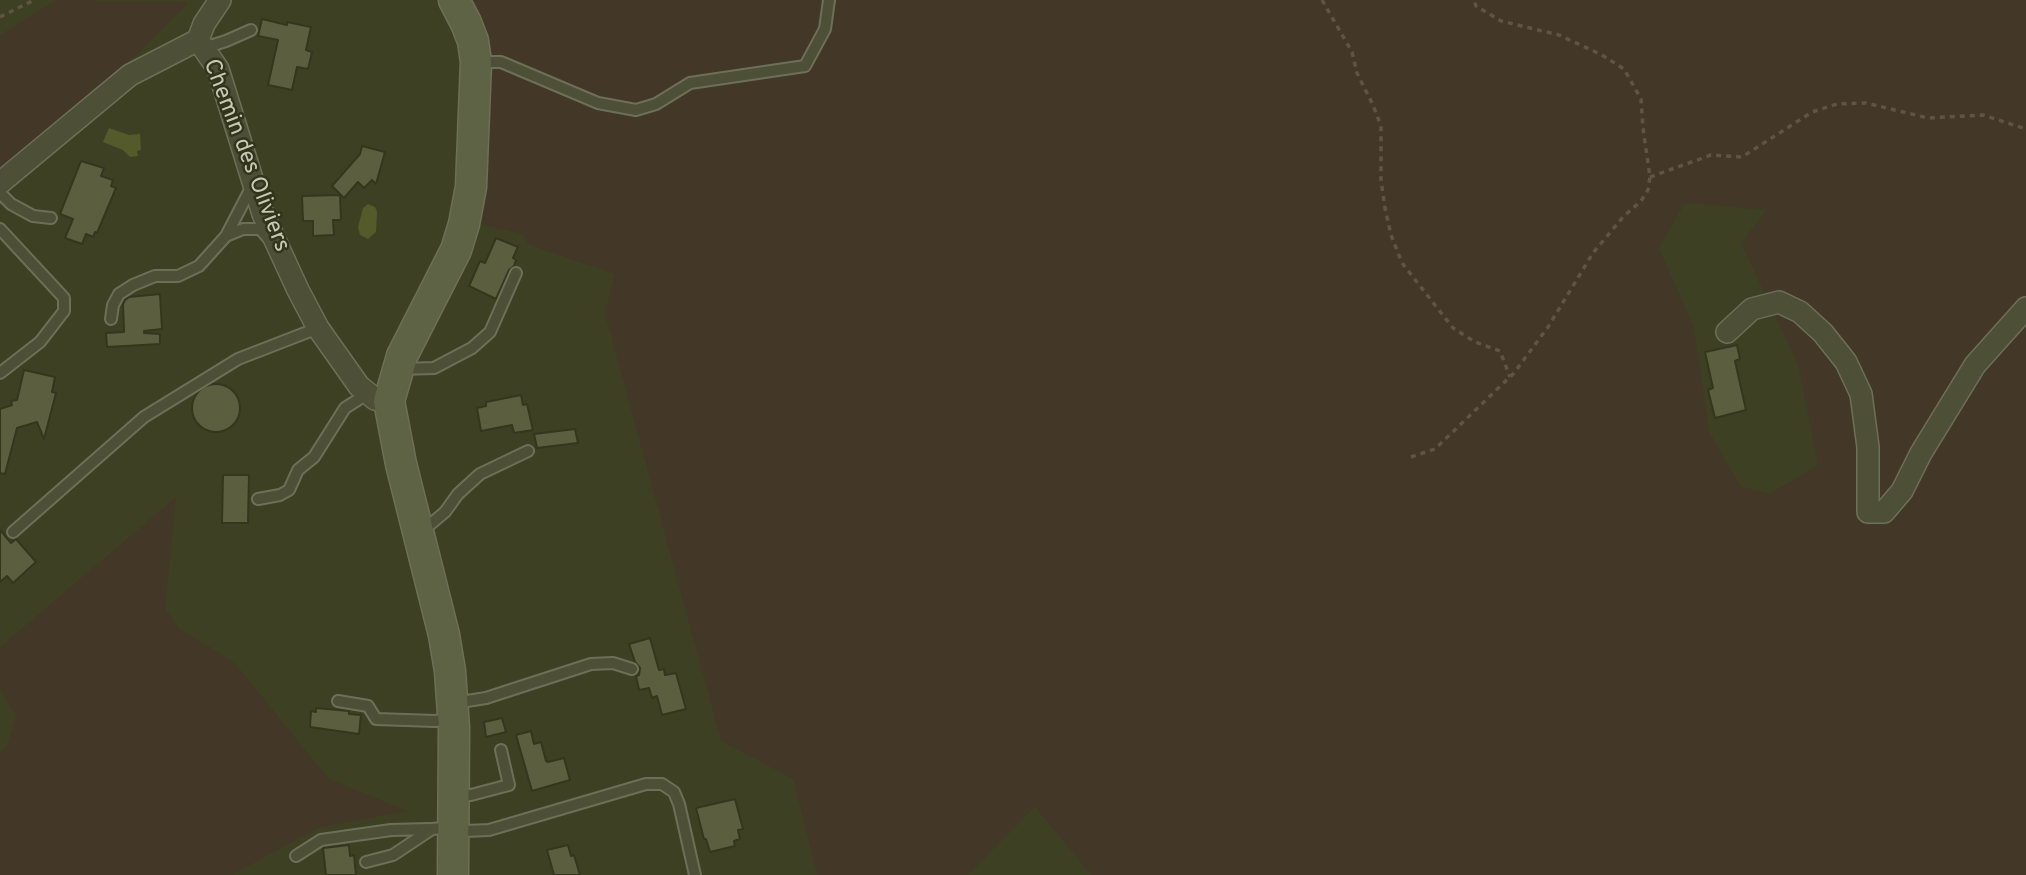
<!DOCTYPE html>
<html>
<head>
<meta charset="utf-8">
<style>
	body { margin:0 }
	canvas { display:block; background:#3d4023 }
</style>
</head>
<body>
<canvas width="2026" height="875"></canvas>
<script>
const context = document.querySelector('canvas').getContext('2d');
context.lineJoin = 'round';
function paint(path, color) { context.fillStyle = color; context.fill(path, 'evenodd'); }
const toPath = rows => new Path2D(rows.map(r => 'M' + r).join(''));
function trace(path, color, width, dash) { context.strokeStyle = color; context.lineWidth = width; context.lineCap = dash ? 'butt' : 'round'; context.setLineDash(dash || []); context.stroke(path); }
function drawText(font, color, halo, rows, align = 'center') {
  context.font = font + ' Overpass,sans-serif'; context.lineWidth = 5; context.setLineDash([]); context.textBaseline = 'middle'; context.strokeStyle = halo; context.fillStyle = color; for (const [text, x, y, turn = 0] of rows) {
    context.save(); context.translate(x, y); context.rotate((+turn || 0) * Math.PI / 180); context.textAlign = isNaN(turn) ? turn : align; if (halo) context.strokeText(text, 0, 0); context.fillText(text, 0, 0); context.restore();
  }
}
paint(toPath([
	[56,0,189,2,141,51,0,172,0,35],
	[463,0,2026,0,2026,875,1091,875,1035,807,968,875,817,875,793,779,721,741,605,314,614,274,529,245,522,234,479,224],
	[1685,203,1766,210,1741,243,1798,365,1818,465,1769,494,1741,486,1710,433,1693,324,1659,248],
	[176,497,165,608,179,628,234,662,328,778,407,811,318,828,232,875,0,875,0,752,7,747,16,716,0,690,0,647]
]), '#433827');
paint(toPath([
	[109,128,129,135,140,134,141,150,137,151,138,156,130,157,123,150,103,142],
	[368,204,375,207,377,212,376,232,368,239,360,235,358,227,363,208]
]), '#555a2b');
const building = toPath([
	[262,19,287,25,287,22,311,27,306,50,312,52,308,69,297,67,292,90,268,85,278,40,258,36,262,19],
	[362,146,385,152,376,184,372,180,364,188,358,182,344,198,332,186,360,154,362,146],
	[81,161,104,168,101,176,113,180,111,186,116,188,97,233,95,232,93,237,86,234,82,244,65,238,73,219,60,214,81,161],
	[340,195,341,220,333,220,334,235,313,236,313,221,303,221,302,196,340,195],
	[496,238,518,247,513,258,516,260,514,266,509,270,496,299,469,286,480,261,485,263,496,238],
	[160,294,162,329,144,331,144,333,160,334,160,344,107,347,106,333,124,332,123,304,125,300,129,297,160,294],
	[1737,345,1740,359,1735,361,1746,410,1715,418,1708,390,1713,388,1705,352,1737,345],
	[24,370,55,377,52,392,56,393,44,439,37,422,17,428,5,474,0,473,0,409,12,405,11,401,17,400,24,370],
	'192 408a24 24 0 1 1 48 0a24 24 0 1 1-48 0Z',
	[521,395,523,405,527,404,533,430,514,433,512,425,481,431,477,408,486,406,486,402,521,395],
	[575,429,578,443,537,448,534,434,575,429],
	[223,475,249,475,248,523,222,523,223,475],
	[0,530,11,543,16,539,36,562,13,583,7,576,0,582,0,530],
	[650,638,659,670,664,669,665,675,676,673,686,709,662,715,657,696,652,698,649,688,639,690,636,676,639,675,640,668,635,662,629,644,650,638],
	[316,708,349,711,349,714,361,715,359,734,310,727,311,711,316,712,316,708],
	[502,718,506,732,486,737,484,722,502,718],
	[531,731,534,744,541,742,546,761,548,762,564,758,570,780,532,791,516,735,531,731],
	[735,799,743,829,738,830,740,839,734,841,735,846,710,852,706,839,704,839,696,808,735,799],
	[349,845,350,856,354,855,356,875,326,875,323,848,349,845],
	[568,845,571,856,574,855,580,875,554,875,547,850,568,845]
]);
paint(building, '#5b5f3f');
trace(building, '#34361e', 2);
const lane = toPath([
	[204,48,226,41,251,30],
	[479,62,501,62,598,103,636,110,656,104,690,83,805,66,825,29,829,0],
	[0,193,11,204,33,216,51,218],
	[0,229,64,298,64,311,40,342,0,373],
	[226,236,243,229,260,229,267,237],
	[111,319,113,305,119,294,133,285,155,276,178,276,199,266,226,236,252,186],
	[400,369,434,368,472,348,490,332,516,273],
	[258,499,280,495,289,490,298,470,314,457,345,408,367,394],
	[13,532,144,417,238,359,318,328],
	[420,533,445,512,458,494,480,474,528,451],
	[338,701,368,706,376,719,435,721,450,719],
	[454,703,486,698,591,664,613,663,632,669],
	[457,796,471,795,509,785,501,750],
	[296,856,321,840,391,830,429,829],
	[366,862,393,855,432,829,453,827,466,831,489,830,646,784,662,784,674,792,679,804,695,875]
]);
const street = toPath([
	[198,40,218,69,263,214,298,290,318,328,359,386,375,399,389,401],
	[0,183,130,75,198,40,204,24,220,0],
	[1727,332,1752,309,1779,302,1800,312,1823,333,1846,362,1861,394,1868,447,1868,512,1884,512,1902,491,1921,453,1975,365,2026,308]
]);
const secondary = toPath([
	[453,875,454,728,450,671,444,635,401,464,389,401,402,356,456,250,464,224,471,187,476,62,473,41,466,23,454,0]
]);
trace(lane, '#6d6f58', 14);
trace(street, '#6d6f58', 24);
trace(secondary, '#6d6f58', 33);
trace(toPath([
	[1322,0,1352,52,1357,73,1373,105,1381,126,1381,180,1385,208,1391,235,1402,263,1453,328,1475,342,1500,351,1510,377],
	[0,17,34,0],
	[1650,177,1711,155,1742,157,1812,112,1837,104,1866,103,1928,118,1983,115,2026,129],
	[1411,457,1435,449,1514,373,1548,327,1593,253,1623,217,1641,201,1648,190,1650,177,1643,128,1641,99,1624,69,1602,55,1559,35,1501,21,1476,6,1474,0]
]), '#605545', 3.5, [5, 5]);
trace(lane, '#4d4f37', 10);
trace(street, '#4d4f37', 21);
trace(secondary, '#5e6345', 30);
drawText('23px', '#c7cab3', '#32341c', [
	["Chemin des Oliviers",245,156,69]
]);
</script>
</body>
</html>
